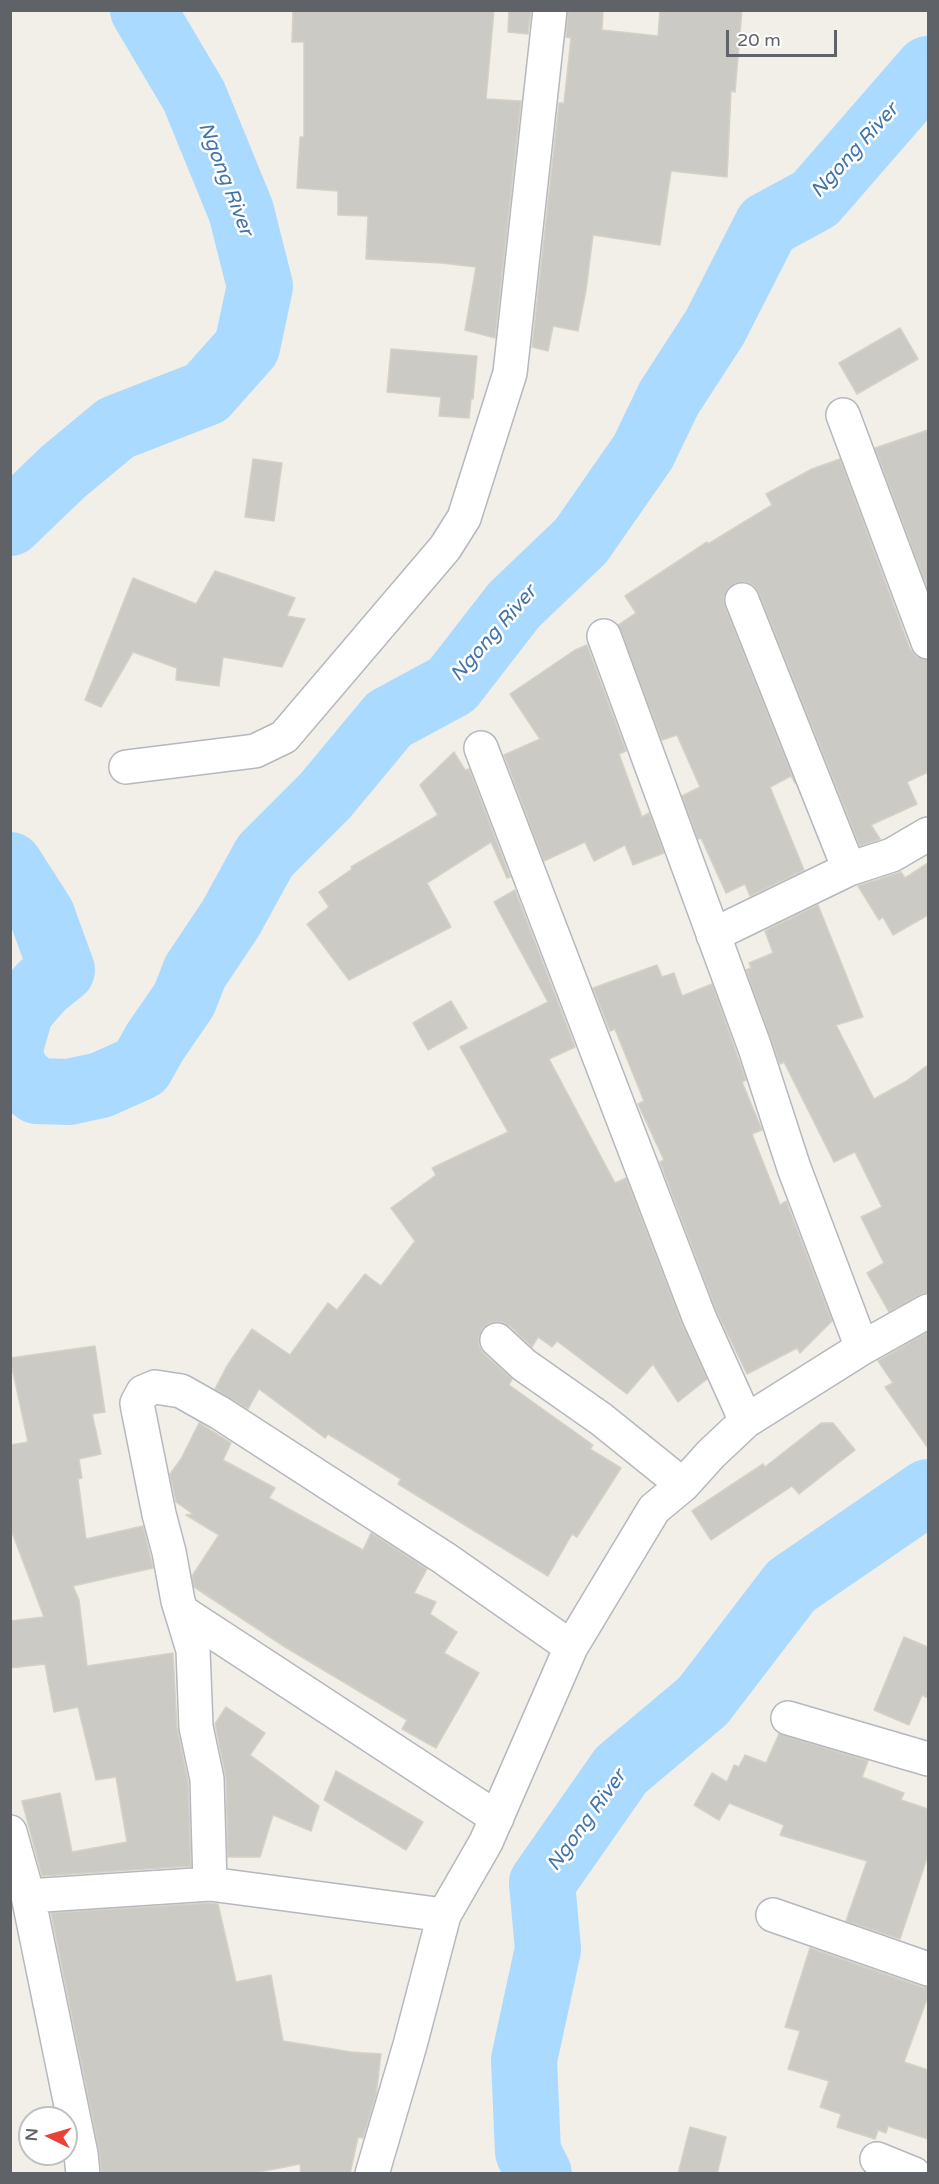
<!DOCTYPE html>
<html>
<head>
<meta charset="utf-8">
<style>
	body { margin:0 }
	#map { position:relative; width:939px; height:2184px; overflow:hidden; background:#f1efe8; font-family:"Varela Round",sans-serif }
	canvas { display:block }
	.frame { position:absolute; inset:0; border:12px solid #5f6368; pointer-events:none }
	.north { position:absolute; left:18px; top:2106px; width:60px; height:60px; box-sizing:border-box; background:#fff; border:2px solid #bfc1c3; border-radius:50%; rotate:275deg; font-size:16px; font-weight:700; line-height:24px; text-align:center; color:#5f6368 }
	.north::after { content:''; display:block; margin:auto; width:21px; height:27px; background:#ea4335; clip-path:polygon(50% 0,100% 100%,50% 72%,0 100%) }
	.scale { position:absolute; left:726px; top:30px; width:111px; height:27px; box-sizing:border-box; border:3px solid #5f6368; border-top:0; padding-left:8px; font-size:18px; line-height:21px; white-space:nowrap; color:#5f6368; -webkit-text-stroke:4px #fff; paint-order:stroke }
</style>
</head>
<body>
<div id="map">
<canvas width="939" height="2184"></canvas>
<div class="frame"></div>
<div class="north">N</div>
<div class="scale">20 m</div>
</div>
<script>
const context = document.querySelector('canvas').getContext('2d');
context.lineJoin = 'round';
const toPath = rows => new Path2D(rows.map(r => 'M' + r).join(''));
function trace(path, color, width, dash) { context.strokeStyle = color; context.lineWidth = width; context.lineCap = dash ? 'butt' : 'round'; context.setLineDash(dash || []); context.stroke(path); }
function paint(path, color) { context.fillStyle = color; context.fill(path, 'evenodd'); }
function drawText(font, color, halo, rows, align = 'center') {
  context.font = font + ' "Varela Round",sans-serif'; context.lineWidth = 5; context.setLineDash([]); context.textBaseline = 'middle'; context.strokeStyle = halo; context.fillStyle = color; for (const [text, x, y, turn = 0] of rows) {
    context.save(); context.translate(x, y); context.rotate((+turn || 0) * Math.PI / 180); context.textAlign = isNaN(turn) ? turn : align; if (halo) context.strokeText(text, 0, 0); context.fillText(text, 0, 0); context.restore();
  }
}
trace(toPath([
	[10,523,63,472,116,428,206,393,247,347,260,286,241,211,194,96,143,10],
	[10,865,42,915,62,970,42,986,21,1010,10,1048],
	[10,1056,18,1076,37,1091,69,1092,101,1085,141,1067,155,1042,184,1000,195,972,231,918,265,856,325,796,389,719,452,685,514,605,581,541,643,452,669,398,715,327,767,225,815,199,928,69],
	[539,2174,528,2152,524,2060,548,1949,542,1883,621,1770,703,1701,791,1586,928,1492]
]), '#aadaff', 66);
const building = toPath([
	[293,10,494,10,486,99,521,101,495,338,465,330,476,267,442,263,366,259,368,216,338,215,338,191,297,188,300,137,304,137,304,42,292,42,293,10],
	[509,10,531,10,528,34,508,32,509,10],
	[568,10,603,10,602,30,658,36,660,10,742,10,735,92,731,91,727,177,671,171,660,245,593,235,586,290,578,331,553,326,548,351,532,347,559,103,564,103,571,38,566,37,568,10],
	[900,328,918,359,857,394,839,363,900,328],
	[391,349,477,356,473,399,471,399,469,418,439,416,441,397,387,392,391,349],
	[928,430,928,590,875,448,928,430],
	[253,459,282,463,274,521,245,517,253,459],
	[840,459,910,649,917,657,928,660,928,772,907,782,917,804,871,825,880,839,860,846,759,593,754,586,745,582,735,583,728,588,724,597,725,607,795,783,791,776,770,787,804,870,750,896,745,884,726,893,701,838,698,839,682,796,700,787,677,735,662,740,618,625,636,613,625,596,707,542,708,544,772,505,766,494,812,469,840,459],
	[215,571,295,598,287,616,305,619,282,667,223,657,219,686,176,680,177,668,133,652,101,707,85,700,133,578,196,604,215,571],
	[587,645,626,751,619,754,642,817,649,813,664,853,633,865,625,845,594,861,585,842,544,861,504,755,540,739,510,694,575,650,587,645],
	[454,752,465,770,469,769,510,877,507,878,491,842,427,883,451,927,349,980,307,924,329,907,319,892,352,869,351,867,438,815,420,785,454,752],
	[928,863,928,915,893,935,883,917,879,920,858,886,901,872,905,878,928,863],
	[515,890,575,1047,549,1059,615,1183,626,1178,682,1324,707,1379,678,1402,653,1364,627,1394,557,1341,552,1347,538,1337,532,1347,510,1326,502,1322,492,1322,483,1328,479,1336,479,1346,484,1354,512,1379,509,1385,593,1445,590,1449,621,1468,577,1537,572,1534,548,1576,398,1484,401,1479,328,1434,325,1438,259,1389,248,1409,215,1389,227,1366,252,1329,290,1355,328,1303,337,1310,365,1274,381,1286,415,1241,391,1208,436,1175,432,1168,508,1132,460,1047,548,1002,494,902,515,890],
	[818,905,863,1017,836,1025,874,1099,905,1082,928,1065,928,1292,919,1295,889,1312,867,1273,884,1263,861,1217,882,1207,855,1152,834,1162,784,1062,780,1064,746,970,751,968,749,963,773,953,765,931,818,905],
	[657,965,662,977,674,973,682,996,712,984,746,1080,742,1082,762,1130,752,1134,780,1205,786,1201,832,1321,800,1353,797,1348,747,1374,716,1310,660,1162,664,1160,638,1104,644,1101,615,1029,610,1031,593,988,657,965],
	[451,1001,467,1028,428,1050,413,1023,451,1001],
	[928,1332,928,1448,885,1387,893,1383,878,1361,928,1332],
	[95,1346,105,1412,92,1414,101,1454,79,1459,82,1478,78,1479,86,1539,143,1526,153,1568,73,1586,79,1600,87,1666,173,1653,177,1728,188,1781,191,1866,42,1876,22,1801,60,1793,72,1852,127,1842,116,1777,96,1780,78,1707,54,1712,45,1664,10,1668,10,1621,44,1617,10,1527,10,1445,28,1442,10,1358,95,1346],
	[199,1423,231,1443,223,1460,275,1488,269,1498,363,1550,371,1533,427,1569,414,1593,436,1602,430,1614,457,1632,444,1653,479,1673,436,1748,402,1729,407,1720,285,1647,194,1587,192,1576,219,1535,186,1515,193,1514,176,1502,170,1474,181,1459,199,1423],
	[821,1423,833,1423,855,1450,799,1494,792,1486,711,1540,692,1511,763,1464,765,1467,821,1423],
	[904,1637,928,1647,928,1698,922,1695,909,1725,874,1710,904,1637],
	[226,1707,265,1733,250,1755,319,1806,311,1831,273,1815,260,1857,228,1857,226,1778,215,1724,226,1707],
	[779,1734,868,1761,862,1777,904,1793,901,1800,928,1809,928,1855,900,1939,846,1921,867,1861,780,1835,784,1825,729,1803,719,1820,694,1805,712,1773,727,1782,734,1765,739,1767,745,1755,766,1763,779,1734],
	[336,1771,423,1822,406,1850,324,1800,336,1771],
	[209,1903,218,1904,236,1982,271,1975,283,2041,351,2052,381,2054,376,2095,363,2138,358,2137,350,2174,301,2174,300,2164,249,2174,102,2174,99,2150,51,1913,209,1903],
	[810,1948,922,1987,928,1987,928,1996,904,2062,928,2070,928,2139,888,2126,886,2133,878,2130,875,2139,837,2127,841,2114,820,2107,829,2081,788,2069,800,2031,785,2027,810,1948],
	[690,2127,726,2137,717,2174,678,2174,690,2127]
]);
paint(building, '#cccac5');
trace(building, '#d6d1c6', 1.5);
const minor = toPath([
	[843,415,928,642],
	[742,600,849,869],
	[604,636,755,1048,794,1168,862,1348],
	[481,748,699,1317,746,1421],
	[126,767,255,751,284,737,445,548,464,518,510,373,550,10],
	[713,935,849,869,892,855,928,834],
	[497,1340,524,1365,601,1419,683,1485],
	[181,1611,497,1818],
	[788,1718,928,1759],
	[10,1832,28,1896,81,2154,83,2174],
	[210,1884,207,1779,196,1727,193,1650,178,1601,169,1552,159,1514,138,1409,137,1403,143,1392,155,1387,181,1391,220,1413,444,1558,571,1647],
	[28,1896,210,1884,444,1915],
	[773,1915,928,1969],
	[877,2159,914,2174],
	[372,2174,410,2045,444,1915,486,1842,571,1647,654,1509,683,1485,711,1454,746,1421,862,1348,928,1311]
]);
trace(minor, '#b5b8bc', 36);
trace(minor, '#fff', 33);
drawText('italic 20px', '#4174aa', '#fff', [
	["Ngong River",855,151,-48],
	["Ngong River",225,179,69],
	["Ngong River",494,634,-49],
	["Ngong River",587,1821,-54]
]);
</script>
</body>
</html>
